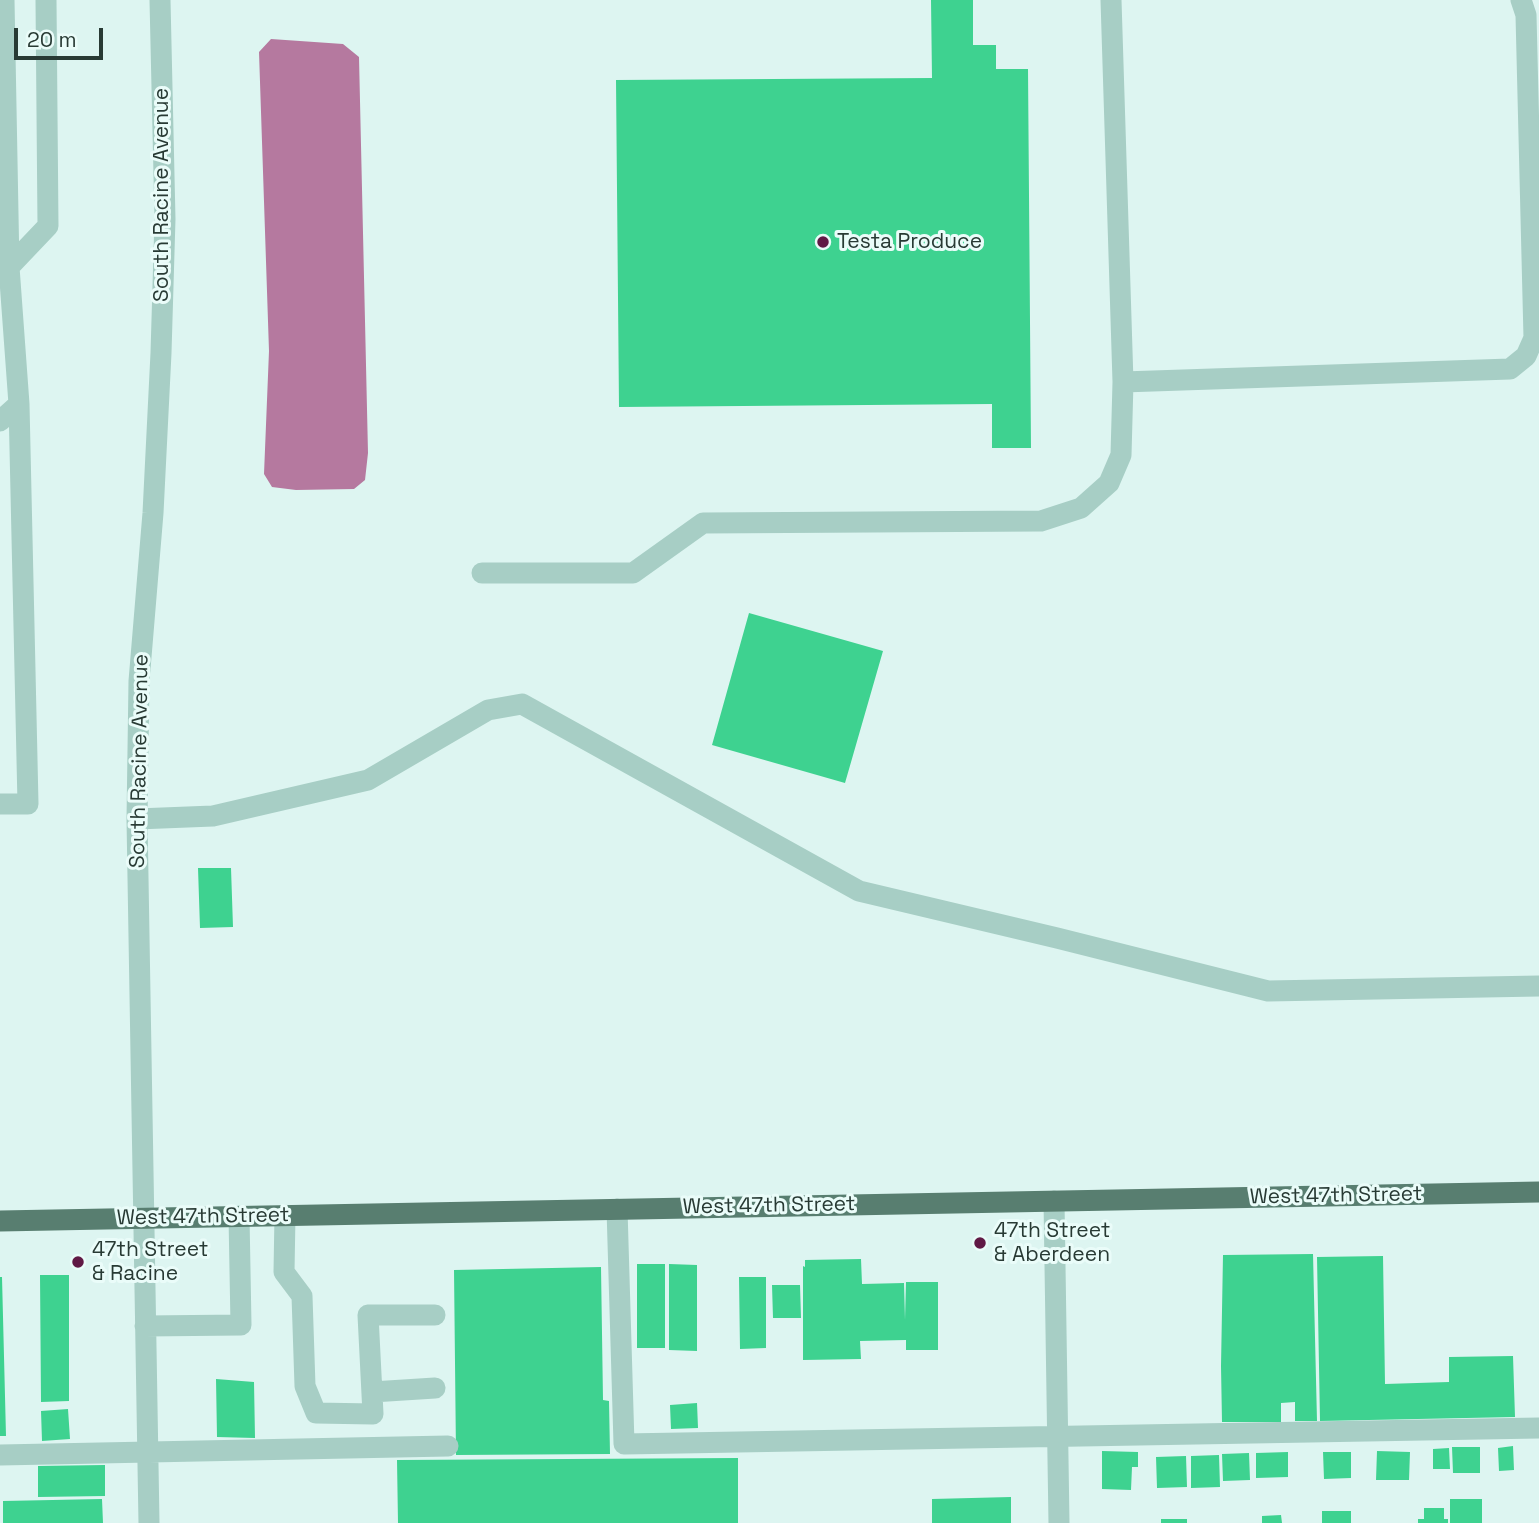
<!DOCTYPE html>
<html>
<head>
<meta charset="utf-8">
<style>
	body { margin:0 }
	#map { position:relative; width:1539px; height:1523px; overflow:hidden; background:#ddf5f1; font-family:"Space Grotesk",sans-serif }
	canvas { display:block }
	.scale { position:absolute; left:14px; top:28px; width:89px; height:32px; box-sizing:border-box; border:4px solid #283a34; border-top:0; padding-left:9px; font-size:21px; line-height:24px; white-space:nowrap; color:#283a34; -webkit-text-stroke:5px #eafcf9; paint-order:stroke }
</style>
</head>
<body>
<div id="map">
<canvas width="1539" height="1523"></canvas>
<div class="scale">20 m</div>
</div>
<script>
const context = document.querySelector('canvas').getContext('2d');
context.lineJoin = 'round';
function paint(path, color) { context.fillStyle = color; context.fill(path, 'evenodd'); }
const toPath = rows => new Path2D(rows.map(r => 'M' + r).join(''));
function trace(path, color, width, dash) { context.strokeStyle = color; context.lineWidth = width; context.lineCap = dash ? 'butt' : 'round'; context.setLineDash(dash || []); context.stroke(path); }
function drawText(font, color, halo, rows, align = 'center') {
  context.font = font + ' "Space Grotesk",sans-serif'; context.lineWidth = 6; context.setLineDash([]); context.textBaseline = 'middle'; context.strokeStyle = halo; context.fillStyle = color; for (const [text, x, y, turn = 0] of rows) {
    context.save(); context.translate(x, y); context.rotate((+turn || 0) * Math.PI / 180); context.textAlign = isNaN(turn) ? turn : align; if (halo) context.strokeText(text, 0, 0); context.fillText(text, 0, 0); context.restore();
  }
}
paint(toPath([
	[271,39,343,44,359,57,368,453,365,480,354,489,296,490,272,487,264,474,269,351,259,52]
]), '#b5799f');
paint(toPath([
	[931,0,973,0,973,45,996,45,996,69,1028,69,1031,448,992,448,992,404,619,407,616,80,932,78],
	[749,613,883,651,845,783,712,745],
	[198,868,231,868,233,927,200,928],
	[1313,1254,1317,1421,1295,1421,1295,1402,1281,1403,1281,1422,1222,1422,1221,1366,1223,1255],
	[1383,1256,1385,1384,1449,1382,1449,1357,1513,1356,1515,1417,1320,1421,1317,1257],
	[861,1259,862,1284,904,1283,905,1320,906,1282,938,1282,938,1350,906,1350,906,1340,860,1341,861,1359,803,1360,803,1266,805,1267,805,1260],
	[637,1264,665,1264,665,1348,637,1348],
	[669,1264,697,1265,697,1351,669,1350],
	[601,1267,603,1400,609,1401,610,1454,456,1455,454,1270],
	[40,1275,69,1275,69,1401,41,1402],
	[0,1277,2,1277,6,1436,0,1436],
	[739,1277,766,1277,766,1348,740,1349],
	[772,1285,800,1285,801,1318,773,1318],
	[216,1379,254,1382,255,1438,217,1437],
	[697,1403,698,1428,671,1429,670,1405],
	[68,1409,70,1439,42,1441,41,1411],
	[1513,1446,1514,1470,1499,1471,1498,1448],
	[1452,1447,1480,1447,1480,1473,1453,1473],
	[1449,1448,1450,1469,1433,1469,1433,1449],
	[1102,1451,1138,1452,1138,1467,1132,1467,1131,1490,1102,1489],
	[1377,1451,1410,1452,1409,1480,1376,1480],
	[1288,1452,1288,1477,1256,1478,1256,1453],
	[1323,1452,1351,1452,1351,1478,1324,1479],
	[1249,1453,1250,1480,1223,1481,1222,1454],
	[1219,1455,1220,1487,1191,1488,1191,1456],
	[1186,1456,1187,1487,1157,1488,1156,1457],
	[738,1458,738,1523,398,1523,397,1460],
	[105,1465,105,1496,38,1497,38,1466],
	[1011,1497,1011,1523,932,1523,932,1499],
	[102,1499,103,1523,3,1523,3,1501],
	[1450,1499,1482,1499,1482,1523,1450,1523],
	[1424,1508,1444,1508,1444,1519,1448,1519,1448,1523,1418,1523,1418,1519,1424,1519],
	[1322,1511,1351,1511,1351,1523,1322,1523],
	[1281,1515,1282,1523,1262,1523,1262,1516],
	[1161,1519,1187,1519,1187,1523,1161,1523]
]), '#3ed290');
trace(toPath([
	[9,267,48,226,46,0],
	[1123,382,1510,369,1526,356,1534,338,1526,15,1521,0],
	[0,421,19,404],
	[482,573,633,573,703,523,1041,521,1081,508,1109,483,1121,455,1123,382,1111,0],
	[0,804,28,804,19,404,9,267,4,0],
	[137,819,213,816,368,780,488,710,522,704,859,891,1057,938,1268,991,1539,986],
	[1054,1201,1059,1523],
	[617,1209,624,1444,1539,1428],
	[285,1215,284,1272,302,1296,305,1386,316,1413,373,1414,368,1315,435,1315],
	[145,1326,241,1325,239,1216],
	[372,1392,435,1388],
	[0,1455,448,1446],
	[149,1523,137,819,139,681,153,513,161,353,165,219,160,0]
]), '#a7cec5', 21);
trace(toPath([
	[0,1221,1539,1192]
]), '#587e70', 21);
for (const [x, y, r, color] of [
	[823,242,7,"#601945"],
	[980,1243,7,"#601945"],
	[78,1262,7,"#601945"]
]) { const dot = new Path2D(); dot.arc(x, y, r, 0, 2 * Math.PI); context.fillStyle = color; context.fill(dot); trace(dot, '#eafcf9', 2.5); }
drawText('21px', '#283a34', '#eafcf9', [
	["South Racine Avenue",162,195,-90],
	["South Racine Avenue",140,761,-89],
	["West 47th Street",1336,1196,-1],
	["West 47th Street",769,1206,-1],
	["West 47th Street",203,1217,-1]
]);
drawText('21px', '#283a34', '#eafcf9', [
	["Testa Produce",837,242],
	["47th Street",994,1231],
	["& Aberdeen",994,1255],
	["47th Street",92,1250],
	["& Racine",92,1274]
], 'left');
</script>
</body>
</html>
